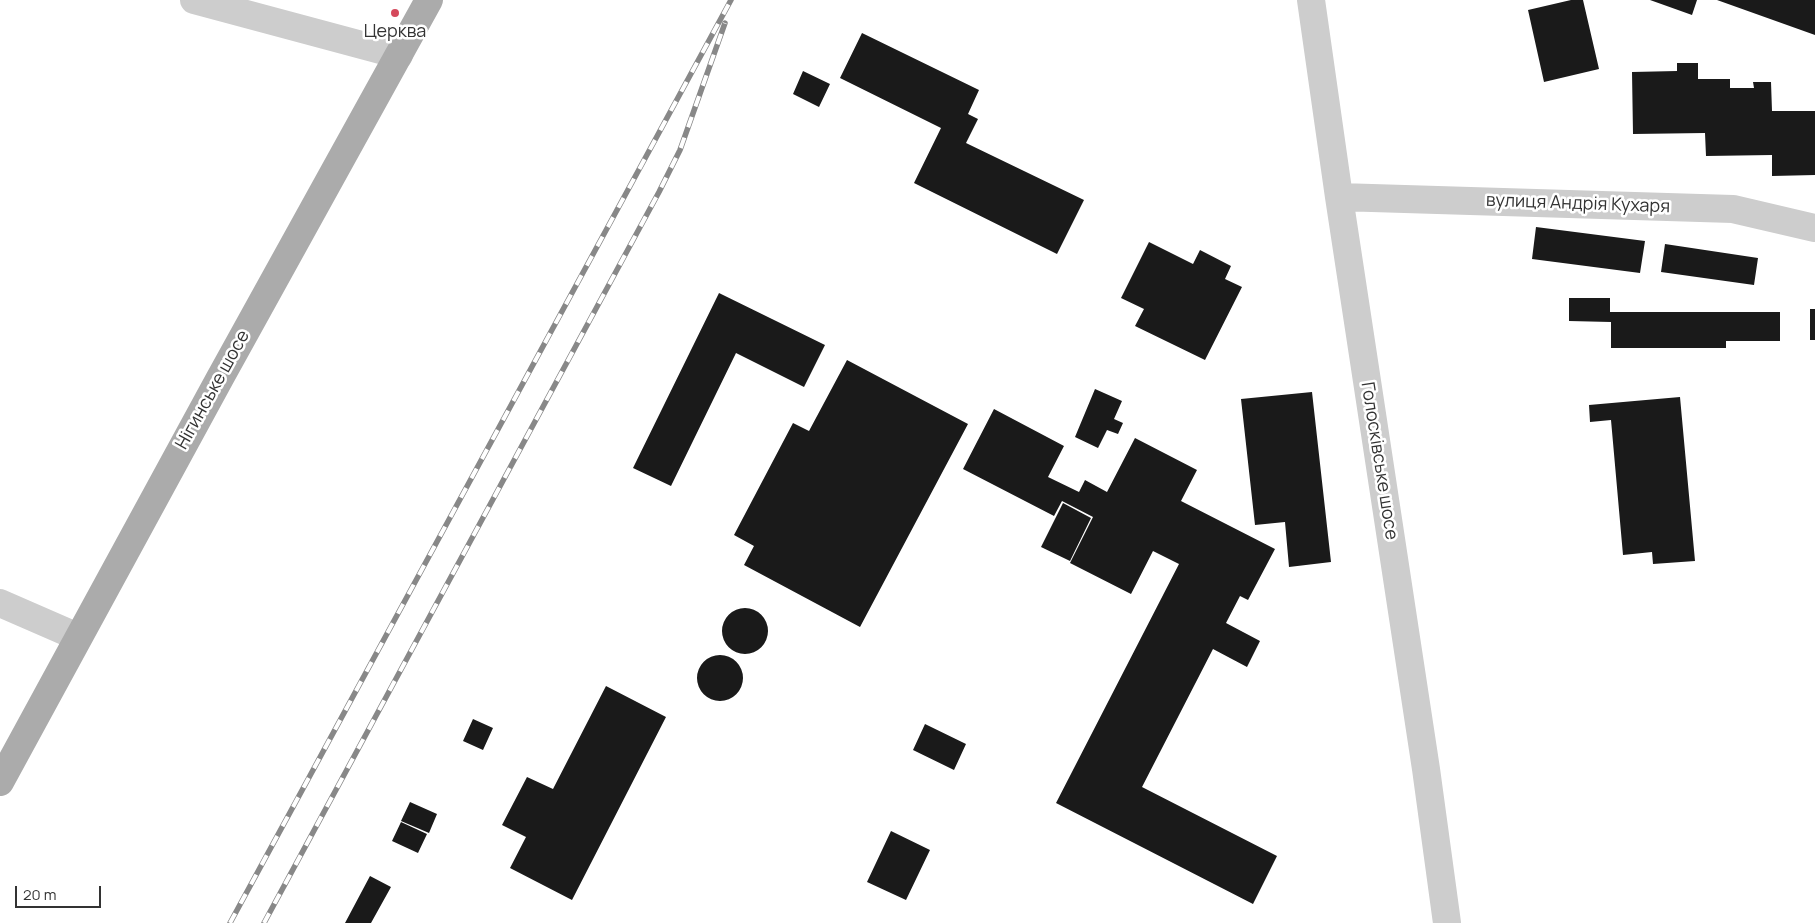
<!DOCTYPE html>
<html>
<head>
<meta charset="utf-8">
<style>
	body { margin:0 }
	#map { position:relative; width:1815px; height:923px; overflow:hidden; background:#fff; font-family:Manrope,sans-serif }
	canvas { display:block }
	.scale { position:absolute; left:15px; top:886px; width:86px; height:22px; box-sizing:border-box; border:2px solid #333; border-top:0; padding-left:6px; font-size:15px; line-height:18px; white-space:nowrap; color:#333; -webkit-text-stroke:4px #fff; paint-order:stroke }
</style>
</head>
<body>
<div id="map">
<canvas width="1815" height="923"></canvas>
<div class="scale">20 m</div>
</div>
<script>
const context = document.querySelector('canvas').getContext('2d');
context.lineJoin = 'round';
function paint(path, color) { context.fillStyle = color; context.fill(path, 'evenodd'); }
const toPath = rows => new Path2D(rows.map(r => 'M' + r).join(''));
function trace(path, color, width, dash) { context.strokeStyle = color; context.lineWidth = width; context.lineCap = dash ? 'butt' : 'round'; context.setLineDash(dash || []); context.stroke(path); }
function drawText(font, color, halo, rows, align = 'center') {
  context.font = font + ' Manrope,sans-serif'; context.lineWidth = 5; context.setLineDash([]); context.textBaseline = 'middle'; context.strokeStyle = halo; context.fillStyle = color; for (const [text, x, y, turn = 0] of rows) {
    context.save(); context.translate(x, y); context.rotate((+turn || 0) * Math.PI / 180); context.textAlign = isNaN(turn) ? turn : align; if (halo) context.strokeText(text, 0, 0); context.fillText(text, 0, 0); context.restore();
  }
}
paint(toPath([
	[1571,0,1583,0,1599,69,1544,82,1528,10],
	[1650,0,1697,0,1692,15],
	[1717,0,1815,0,1815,35],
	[862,33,979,90,968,114,978,119,966,143,1084,200,1057,254,914,183,941,128,840,78],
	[1677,63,1698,63,1698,79,1730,79,1730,88,1754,88,1753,82,1771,82,1772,111,1815,111,1815,175,1772,176,1772,155,1706,156,1705,133,1633,134,1632,72,1677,71],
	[803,71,830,84,819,107,793,94],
	[1536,227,1645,241,1640,273,1532,259],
	[1149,242,1193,264,1200,250,1231,266,1225,279,1242,287,1205,360,1135,326,1144,309,1121,298],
	[1665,244,1758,258,1754,285,1661,272],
	[719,293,825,345,804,387,736,353,671,486,633,468],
	[1569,298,1610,298,1610,312,1780,312,1780,341,1726,341,1726,348,1611,348,1611,322,1569,321],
	[1810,309,1815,309,1815,340,1810,340],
	[847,360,968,424,860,627,744,565,754,546,734,535,793,423,809,431],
	[1095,389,1122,401,1114,419,1123,423,1118,434,1107,430,1098,448,1075,437],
	[1312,392,1331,562,1289,567,1285,522,1255,525,1241,399],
	[1680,397,1695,561,1653,564,1652,552,1623,555,1611,420,1590,422,1589,405],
	[994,409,1064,446,1048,477,1079,492,1085,480,1107,492,1135,438,1197,470,1181,501,1275,549,1248,600,1240,596,1226,623,1260,641,1247,667,1213,649,1142,787,1277,856,1253,904,1056,803,1179,564,1153,551,1131,594,1070,563,1093,517,1062,501,1054,516,963,469],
	[1063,503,1091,518,1070,561,1041,547],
	'722 631a23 23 0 1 1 46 0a23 23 0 1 1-46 0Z',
	'697 678a23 23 0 1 1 46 0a23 23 0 1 1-46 0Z',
	[606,686,666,717,572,900,510,868,526,837,502,825,527,777,553,789],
	[473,719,493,728,483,750,463,741],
	[925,724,966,744,954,770,913,750],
	[410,802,437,814,429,833,401,821],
	[401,822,427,834,418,853,392,841],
	[891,831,930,850,906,900,867,882],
	[370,876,391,887,371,923,345,923]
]), '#1a1a1a');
trace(toPath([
	[194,0,399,55],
	[1311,0,1339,197,1426,769,1447,923],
	[1339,197,1733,209,1815,228],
	[0,603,78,637]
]), '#cdcdcd', 28);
trace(toPath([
	[0,782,220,378,429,0]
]), '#ababab', 28);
const rail = toPath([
	[230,923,731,0],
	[264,923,659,192,680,150,725,23]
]);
trace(rail, '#888', 5.5);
trace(rail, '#fff', 4, [11]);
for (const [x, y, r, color] of [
	[395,13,5,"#d5495c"]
]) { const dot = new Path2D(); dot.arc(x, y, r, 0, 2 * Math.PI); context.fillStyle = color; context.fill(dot); trace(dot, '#fff', 2); }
drawText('18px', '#333', '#fff', [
	["Церква",395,32]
]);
drawText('18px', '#333', '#fff', [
	["вулиця Андрія Кухаря",1578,204,2],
	["Нігинське шосе",213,390,-61],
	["Голосківське шосе",1379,461,81]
]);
</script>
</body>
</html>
